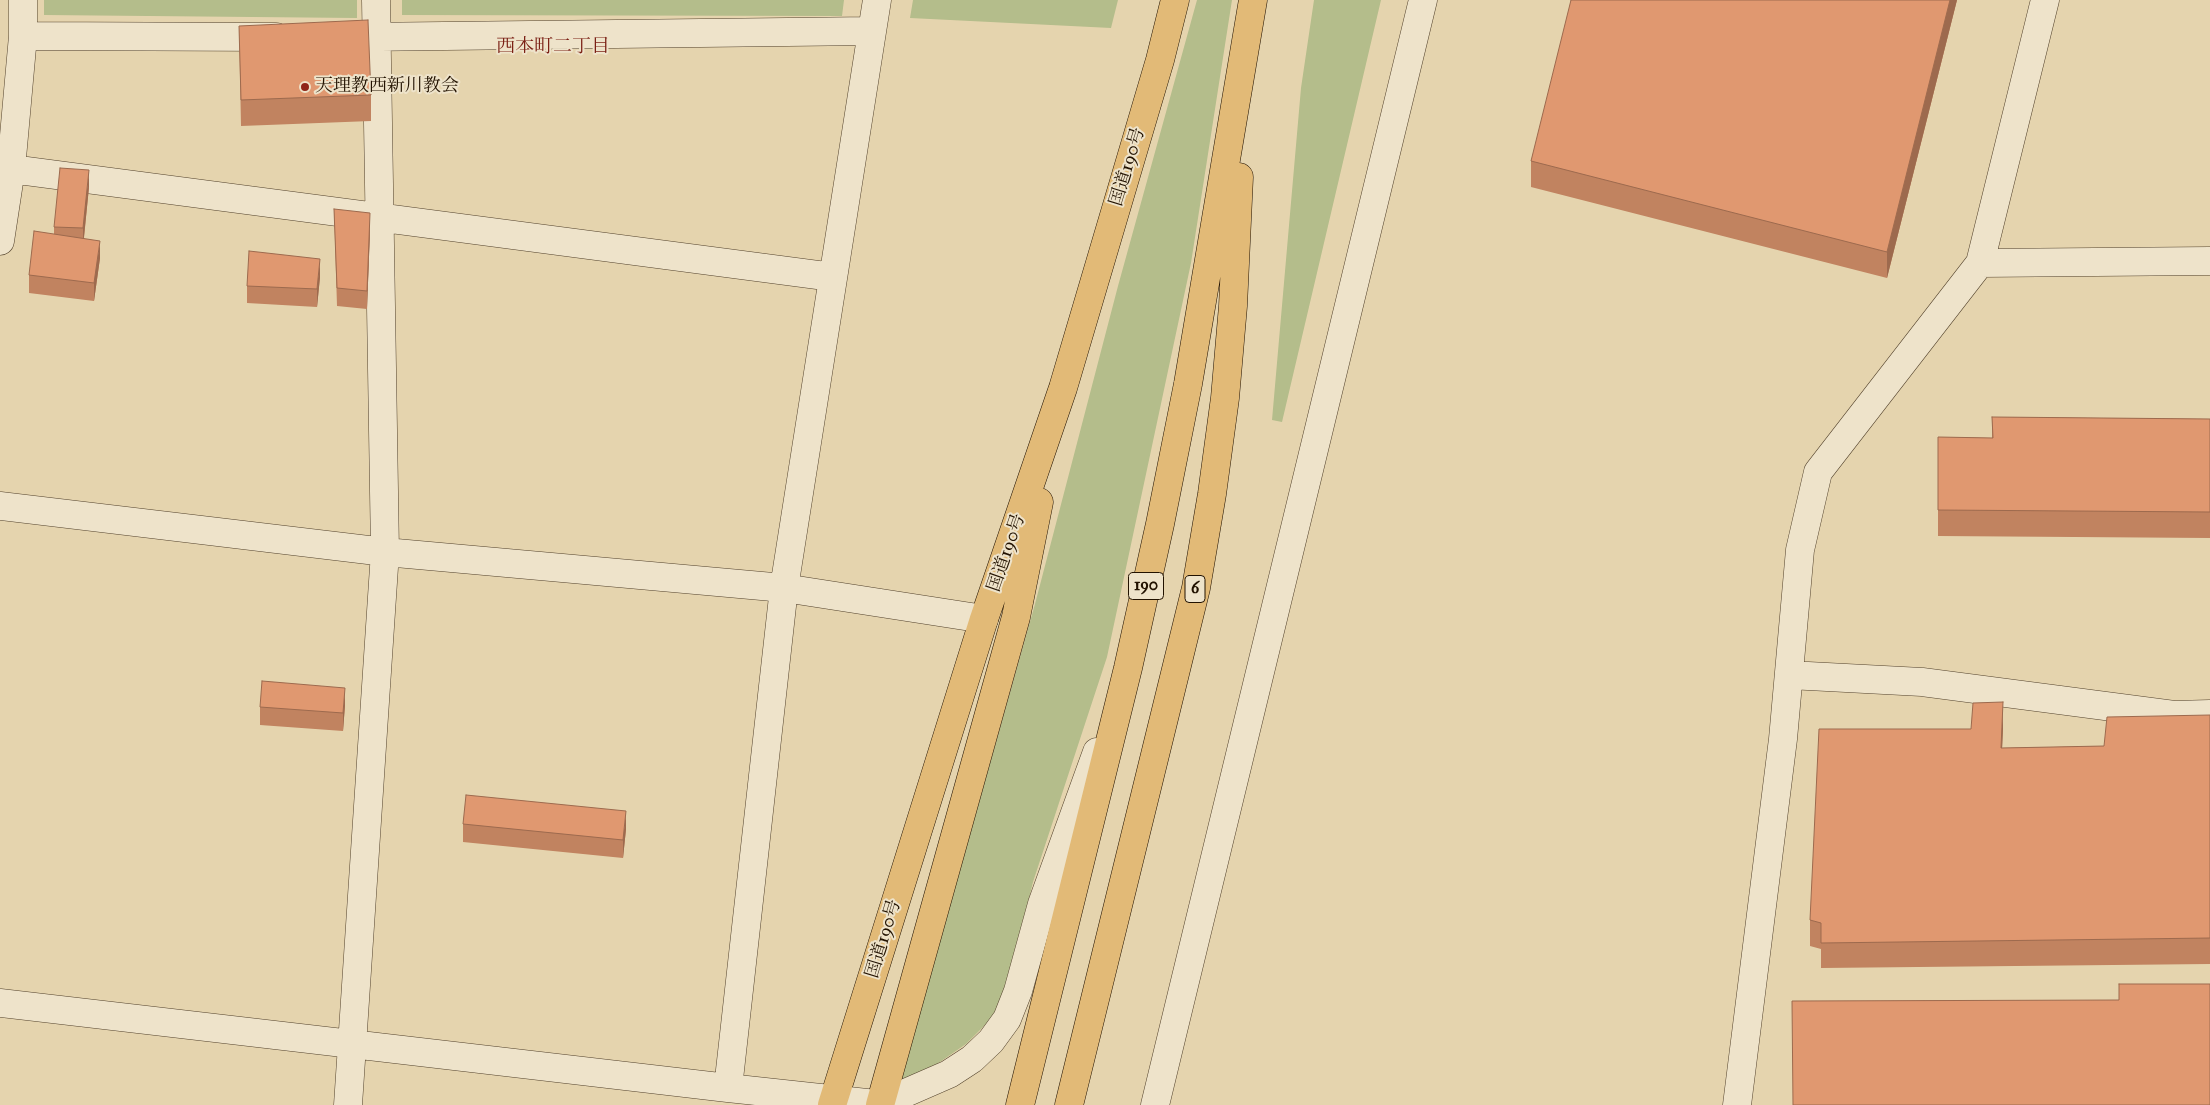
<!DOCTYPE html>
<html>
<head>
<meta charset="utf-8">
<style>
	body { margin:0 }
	canvas { display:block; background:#e5d4ae }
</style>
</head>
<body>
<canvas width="2210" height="1105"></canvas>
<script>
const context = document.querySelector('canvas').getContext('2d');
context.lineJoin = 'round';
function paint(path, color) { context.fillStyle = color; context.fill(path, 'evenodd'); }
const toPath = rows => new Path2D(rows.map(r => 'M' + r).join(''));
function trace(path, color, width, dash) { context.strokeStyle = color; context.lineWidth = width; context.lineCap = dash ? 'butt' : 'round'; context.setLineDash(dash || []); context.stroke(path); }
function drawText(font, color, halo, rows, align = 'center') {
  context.font = font + ' "IM FELL Great Primer","Noto Serif JP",serif'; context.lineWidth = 4; context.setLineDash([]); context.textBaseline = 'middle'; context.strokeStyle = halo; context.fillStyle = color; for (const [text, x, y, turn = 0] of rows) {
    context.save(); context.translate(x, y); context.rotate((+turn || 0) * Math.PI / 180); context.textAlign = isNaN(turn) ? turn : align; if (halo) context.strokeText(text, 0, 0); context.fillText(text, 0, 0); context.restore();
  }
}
paint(toPath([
	[44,0,357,0,357,18,44,15],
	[402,0,844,0,842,16,402,15],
	[913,0,1118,0,1111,28,910,18],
	[1197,0,1232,0,1191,263,1107,657,1033,882,1007,990,991,1019,966,1044,937,1064,900,1082,1035,604,1118,286],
	[1314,0,1381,0,1282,422,1272,420,1301,88]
]), '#b4bd8b');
const minor = toPath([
	[2045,0,1980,263,2210,261],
	[23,36,276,37],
	[359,37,872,31],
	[11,169,833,277],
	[0,241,11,169,23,36,23,0],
	[0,506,385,552,784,588,984,619],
	[1789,675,1922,682,2174,715,2210,714],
	[0,1003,728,1088,885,1105],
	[728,1088,784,588,877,0],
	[880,1104,949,1074,972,1059,991,1041,1007,1019,1018,991,1042,904,1097,752],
	[348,1105,385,552,376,0],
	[1155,1105,1423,0],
	[1737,1105,1783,739,1800,550,1818,472,1980,263]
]);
const highway = toPath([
	[832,1105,984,619,1063,388,1160,60,1175,0],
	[880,1105,1016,617,1039,502],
	[1020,1105,1128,668,1160,524,1188,384,1253,0],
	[1069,1105,1196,588,1212,494,1225,398,1233,306,1239,177]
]);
trace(minor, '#53422c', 29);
trace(highway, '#221200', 29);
trace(minor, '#eee3ca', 28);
trace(highway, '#e2ba77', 28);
paint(toPath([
	[1957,0,1887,278,1531,187,1531,161],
	[239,26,371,95,371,121,241,126],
	[89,187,84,238,100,258,94,301,29,293,29,275,54,234,54,227],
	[334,209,370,230,367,309,337,306],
	[320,277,317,307,247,303,247,286],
	[1992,417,2210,419,2210,538,1938,536,1938,437,1992,438],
	[345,705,343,731,260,725,260,707],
	[2210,715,2210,964,1821,968,1821,949,1810,946,1810,920,1971,729,2003,728,2002,748,2104,746],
	[463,824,626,829,623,858,463,842]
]), '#c18360');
paint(toPath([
	[1950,0,1957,0,1887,278,1887,252],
	[89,170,89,187,83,246,83,228],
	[370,213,370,230,367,309,367,291],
	[100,241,100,258,94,301,94,283],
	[320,259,320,277,317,307,317,289],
	[345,688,345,705,343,731,343,713],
	[2003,702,2003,728,2001,774,2001,748],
	[626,811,626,829,623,858,623,840]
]), '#9d6a4e');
const building = toPath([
	[1571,0,1950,0,1887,252,1531,161,1571,0],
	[368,20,371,95,241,100,239,26,368,20],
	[60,168,89,170,83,228,54,227,60,168],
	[334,209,370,213,367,291,337,288,334,209],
	[34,231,100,241,94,283,29,275,34,231],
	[249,251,320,259,317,289,247,286,249,251],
	[1992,417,2210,419,2210,512,1938,510,1938,437,1993,438,1992,417],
	[262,681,345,688,343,713,260,707,262,681],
	[2003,702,2001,748,2104,746,2107,717,2210,715,2210,938,1821,943,1821,923,1810,920,1819,729,1971,729,1973,703,2003,702],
	[466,795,626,811,623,840,463,824,466,795],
	[2119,984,2210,984,2210,1105,1793,1105,1792,1001,2119,1000,2119,984]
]);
paint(building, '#e09870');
trace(building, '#9d6a4e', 1);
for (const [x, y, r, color] of [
	[305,87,5,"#8f2418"]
]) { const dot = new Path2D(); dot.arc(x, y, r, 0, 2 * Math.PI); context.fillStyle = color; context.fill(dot); trace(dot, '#eee3ca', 2); }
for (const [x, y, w] of [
	[1146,586,35],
	[1195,589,20]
]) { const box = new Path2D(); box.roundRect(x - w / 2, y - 13.5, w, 27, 4); context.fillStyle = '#eee3ca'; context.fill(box); trace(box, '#221200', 1); }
drawText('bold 16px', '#221200', null, [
	["190",1146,586],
	["6",1195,589]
]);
drawText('18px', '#221200', '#eee3ca', [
	["天理教西新川教会",315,87]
], 'left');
drawText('18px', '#221200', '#eee3ca', [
	["国道190号",1128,167,-73],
	["国道190号",1007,553,-71],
	["国道190号",884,939,-73]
]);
drawText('19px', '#7a1f14', '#eee3ca', [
	["西本町二丁目",553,47]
]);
</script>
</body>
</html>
